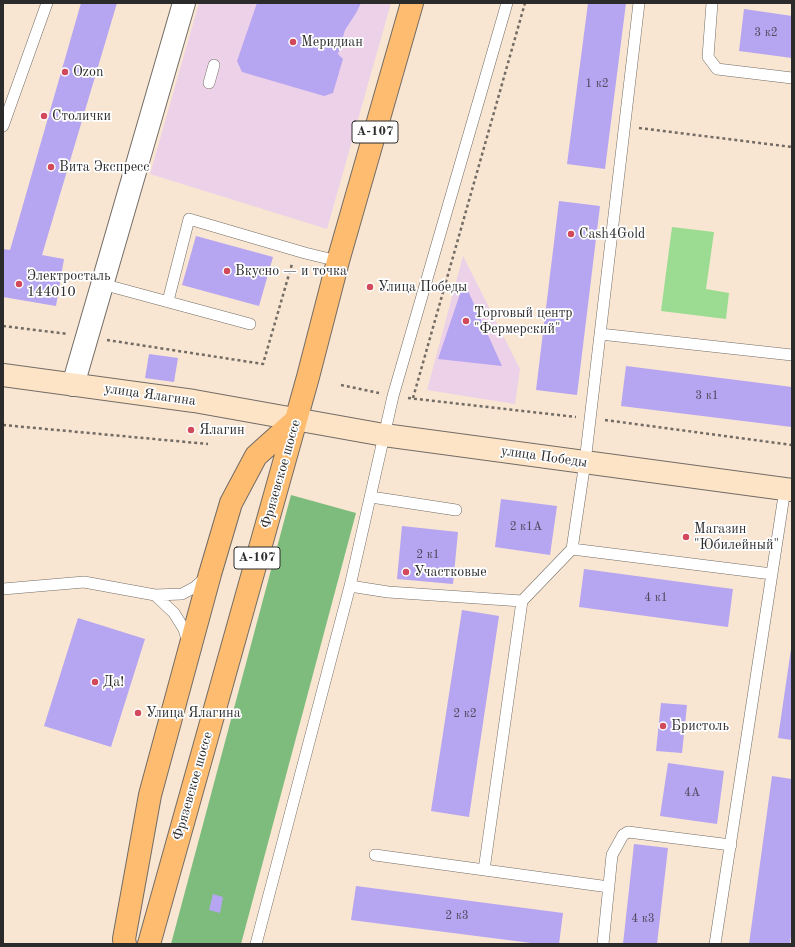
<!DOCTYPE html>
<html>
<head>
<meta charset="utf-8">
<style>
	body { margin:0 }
	#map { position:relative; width:795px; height:947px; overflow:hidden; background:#f8e6d2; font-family:"Old Standard TT",serif }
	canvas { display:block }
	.frame { position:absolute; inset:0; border:4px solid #2b2b2b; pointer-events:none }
</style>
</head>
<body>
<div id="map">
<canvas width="795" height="947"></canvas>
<div class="frame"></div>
</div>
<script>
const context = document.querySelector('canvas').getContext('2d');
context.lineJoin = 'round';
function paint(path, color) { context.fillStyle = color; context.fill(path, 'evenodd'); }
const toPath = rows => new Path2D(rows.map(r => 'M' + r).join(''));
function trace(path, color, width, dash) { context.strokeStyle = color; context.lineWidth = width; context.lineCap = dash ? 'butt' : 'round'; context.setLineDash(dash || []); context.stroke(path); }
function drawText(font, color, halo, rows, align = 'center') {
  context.font = font + ' "Old Standard TT",serif'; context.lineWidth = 3.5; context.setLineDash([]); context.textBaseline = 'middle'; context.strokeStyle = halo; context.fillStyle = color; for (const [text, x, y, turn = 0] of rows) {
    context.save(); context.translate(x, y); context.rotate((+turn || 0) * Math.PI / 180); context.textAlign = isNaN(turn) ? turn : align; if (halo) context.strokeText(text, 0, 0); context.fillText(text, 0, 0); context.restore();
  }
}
paint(toPath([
	[199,3,391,3,327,229,150,174],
	[463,256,520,369,515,404,427,390]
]), '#edd1e9');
paint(toPath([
	[672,227,714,232,706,289,729,293,726,319,661,311]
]), '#9cdc92');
paint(toPath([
	[291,495,356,513,241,944,171,944]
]), '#7dbc7c');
paint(toPath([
	[81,3,117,3,42,255,64,259,56,306,3,297,3,249,10,250],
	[257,3,361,3,356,13,345,30,338,54,343,59,333,93,324,96,242,72,237,61],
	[588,3,626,3,605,169,567,164],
	[744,9,792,16,792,58,739,51],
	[559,201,600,206,577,395,536,390],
	[196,236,273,257,259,306,182,285],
	[464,282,502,366,438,359],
	[149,354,178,358,174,382,145,378],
	[626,366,792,387,792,427,621,406],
	[501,499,557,506,550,555,495,547],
	[402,526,458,532,453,584,397,579],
	[584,569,733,589,728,627,579,607],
	[462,610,499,616,469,817,431,811],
	[78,618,145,639,111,747,44,726],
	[791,649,792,649,792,740,778,738],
	[661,703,687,705,682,753,656,751],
	[668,763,724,771,717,824,660,816],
	[772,776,792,779,792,928,790,944,749,944],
	[634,844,668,848,657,944,623,944],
	[356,886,563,913,559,944,539,944,351,920],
	[213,894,223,897,220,913,209,910]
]), '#b6a5f1');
const lane = toPath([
	[712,3,708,57,717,69,792,78],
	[209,83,214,65],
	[3,126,47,3],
	[102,284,250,324],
	[168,301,189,219,305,253,338,261],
	[600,334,792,355],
	[371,497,456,510],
	[572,549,585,462,639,3],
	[350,586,388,592,522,601,484,870],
	[3,589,84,582,155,595,182,594,195,587,205,578],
	[155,595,174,613,184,629,188,643],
	[522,601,572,549,772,574],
	[375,855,609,887],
	[256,944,350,586,393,396,507,3],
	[603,944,612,855,623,835,628,832,731,845],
	[715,944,785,489]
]);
const street = toPath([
	[73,385,184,3]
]);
const secondary = toPath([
	[3,375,194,401,384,435,792,490]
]);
const highway = toPath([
	[125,944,124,939,150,795,210,574,231,503,256,456,296,420],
	[149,944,308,377,338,261,412,3]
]);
trace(lane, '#736c65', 12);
trace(street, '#736c65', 24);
trace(secondary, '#736c65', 24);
trace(highway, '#736c65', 24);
trace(toPath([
	[639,128,792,147],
	[3,326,68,334],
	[107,340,263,364,292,264],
	[341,385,379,393],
	[408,398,576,417],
	[413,398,525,3],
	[605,420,792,445],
	[3,425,208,444]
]), '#736c65', 2.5, [3, 3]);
trace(lane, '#fff', 11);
trace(street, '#fff', 22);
trace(secondary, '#fee4c6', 22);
trace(highway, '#fdbc70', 22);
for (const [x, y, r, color] of [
	[293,42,4,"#d1495b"],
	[65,72,4,"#d1495b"],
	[44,116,4,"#d1495b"],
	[51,167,4,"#d1495b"],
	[571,234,4,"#d1495b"],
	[227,271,4,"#d1495b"],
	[19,284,4,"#d1495b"],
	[370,287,4,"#d1495b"],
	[466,321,4,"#d1495b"],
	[191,430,4,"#d1495b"],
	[686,537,4,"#d1495b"],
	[406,572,4,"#d1495b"],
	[95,682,4,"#d1495b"],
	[138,713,4,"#d1495b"],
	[663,726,4,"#d1495b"]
]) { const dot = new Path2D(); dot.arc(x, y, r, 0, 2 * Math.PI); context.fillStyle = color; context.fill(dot); trace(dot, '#fff', 1.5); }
drawText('12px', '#4e4a5c', null, [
	["3 к2",766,33],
	["1 к2",597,84],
	["3 к1",707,396],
	["2 к1А",526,527],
	["2 к1",428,555],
	["4 к1",656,598],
	["2 к2",465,714],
	["4А",692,793],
	["2 к3",457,916],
	["4 к3",643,919]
]);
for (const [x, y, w] of [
	[375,132,46],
	[257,558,46]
]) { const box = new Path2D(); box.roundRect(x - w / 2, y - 11, w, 22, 3); context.fillStyle = '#fff'; context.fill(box); trace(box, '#2b2b2b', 1); }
drawText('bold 13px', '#2b2b2b', null, [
	["А-107",375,132],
	["А-107",257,558]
]);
drawText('14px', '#2b2b2b', '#fff', [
	["Меридиан",301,42],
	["Ozon",73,72],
	["Столички",52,116],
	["Вита Экспресс",59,167],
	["Cash4Gold",579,234],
	["Вкусно — и точка",235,271],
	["Электросталь",27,276],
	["144010",27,292],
	["Улица Победы",378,287],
	["Торговый центр",474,313],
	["\"Фермерский\"",474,329],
	["Ялагин",199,430],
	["Магазин",694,529],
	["\"Юбилейный\"",694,545],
	["Участковые",414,572],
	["Да!",103,682],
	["Улица Ялагина",146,713],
	["Бристоль",671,726]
], 'left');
drawText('14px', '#2b2b2b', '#fff', [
	["улица Ялагина",150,395,8],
	["улица Победы",544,457,8],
	["Фрязевское шоссе",281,474,-74],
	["Фрязевское шоссе",193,786,-74]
]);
</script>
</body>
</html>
